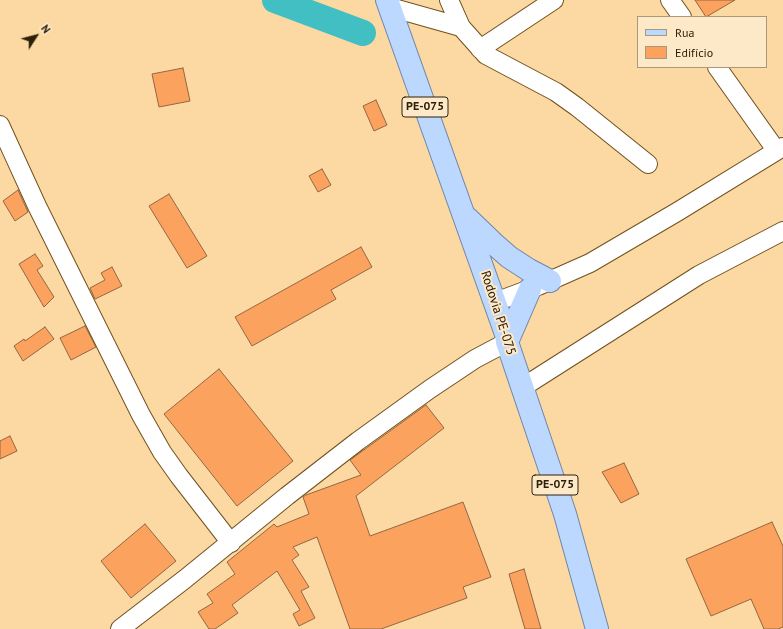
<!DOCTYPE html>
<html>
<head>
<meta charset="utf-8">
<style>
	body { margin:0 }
	#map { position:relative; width:783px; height:629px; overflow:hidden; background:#fcd8a3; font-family:"PT Sans",sans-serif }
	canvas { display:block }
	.legend { position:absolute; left:637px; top:16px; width:130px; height:52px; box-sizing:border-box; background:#fde8c8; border:1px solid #aa987c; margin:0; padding:5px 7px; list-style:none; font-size:12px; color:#2d200a }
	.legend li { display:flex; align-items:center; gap:8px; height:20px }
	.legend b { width:20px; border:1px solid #aa987c }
	.north { position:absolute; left:16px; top:16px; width:40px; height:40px; -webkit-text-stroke:3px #fde8c8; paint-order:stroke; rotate:54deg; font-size:11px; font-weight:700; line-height:16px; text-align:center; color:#2d200a }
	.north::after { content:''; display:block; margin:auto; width:14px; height:18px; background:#2d200a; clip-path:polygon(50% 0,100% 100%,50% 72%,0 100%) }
</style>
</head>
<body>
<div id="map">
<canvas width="783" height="629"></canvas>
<ul class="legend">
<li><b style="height:5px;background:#bdd8fe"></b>Rua</li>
<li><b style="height:11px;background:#fba35e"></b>Edifício</li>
</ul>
<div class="north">N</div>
</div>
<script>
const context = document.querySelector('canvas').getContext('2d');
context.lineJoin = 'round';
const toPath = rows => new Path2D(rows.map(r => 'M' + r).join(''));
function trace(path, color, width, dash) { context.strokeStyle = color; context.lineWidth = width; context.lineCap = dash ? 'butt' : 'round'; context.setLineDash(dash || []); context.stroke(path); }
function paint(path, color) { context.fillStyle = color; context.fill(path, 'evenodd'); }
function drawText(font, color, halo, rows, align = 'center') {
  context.font = font + ' "PT Sans",sans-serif'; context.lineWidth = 4; context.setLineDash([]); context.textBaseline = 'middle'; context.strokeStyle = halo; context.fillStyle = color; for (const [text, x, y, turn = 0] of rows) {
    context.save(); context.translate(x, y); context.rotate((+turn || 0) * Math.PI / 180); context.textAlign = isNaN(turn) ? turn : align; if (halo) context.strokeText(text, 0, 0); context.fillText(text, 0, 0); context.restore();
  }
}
trace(toPath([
	[275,0,363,33]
]), '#41bfc2', 26);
const building = toPath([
	[695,0,735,0,706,17,695,0],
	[183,68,190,101,159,107,152,74,183,68],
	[376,100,387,125,374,131,363,106,376,100],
	[322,169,331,185,318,192,309,176,322,169],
	[18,190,28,212,15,221,3,201,18,190],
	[169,194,207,256,187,268,149,206,169,194],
	[361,247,372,267,331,290,336,299,252,346,235,317,361,247],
	[35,254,43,266,37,270,54,297,44,307,19,264,35,254],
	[112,267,122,286,95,299,90,288,105,280,101,273,112,267],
	[85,326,96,347,71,360,60,338,85,326],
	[45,327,54,339,23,361,14,346,24,339,25,341,45,327],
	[219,369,293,461,237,506,164,414,219,369],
	[426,405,444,428,356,496,370,536,463,502,491,577,463,587,467,598,381,629,350,629,317,537,293,547,299,555,292,560,309,587,301,591,315,618,299,626,293,614,300,610,277,571,232,605,238,613,215,629,209,629,198,612,213,603,207,594,235,574,227,562,274,524,277,527,309,514,303,497,306,495,361,475,350,460,426,405],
	[10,436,17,451,0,459,0,441,10,436],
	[624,463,639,494,621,503,602,472,624,463],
	[772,522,783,546,783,627,778,629,764,629,751,599,711,616,686,559,772,522],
	[145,524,176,561,131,598,101,561,145,524],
	[524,569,541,629,525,629,509,574,524,569]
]);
paint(building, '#fba35e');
trace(building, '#956642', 1);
const minor = toPath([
	[449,0,461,27,486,55,556,92,577,107,648,164],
	[670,0,682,17],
	[390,7,461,27],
	[480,49,554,0],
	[717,67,776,150],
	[0,125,37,206,141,415,162,452,179,476,231,543],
	[495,302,538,286,590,263,677,212,783,147],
	[523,387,699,275,783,231],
	[120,629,185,579,287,496,358,441,430,389,475,359,507,342]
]);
const major = toPath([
	[387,0,506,334,507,342,565,514,597,629],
	[467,218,493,243,509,257,529,270,550,281],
	[507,342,530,289]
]);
trace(minor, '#70511d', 20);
trace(major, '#6e87a9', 24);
trace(minor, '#fff', 18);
trace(major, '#bdd8fe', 22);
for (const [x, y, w] of [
	[425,107,46],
	[555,485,46]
]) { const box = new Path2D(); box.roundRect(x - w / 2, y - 10, w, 20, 3); context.fillStyle = '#fde8c8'; context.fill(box); trace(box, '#2d200a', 1); }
drawText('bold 12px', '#2d200a', null, [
	["PE-075",425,107],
	["PE-075",555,485]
]);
drawText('13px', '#2d200a', '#fde8c8', [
	["Rodovia PE-075",498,313,72]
]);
</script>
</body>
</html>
